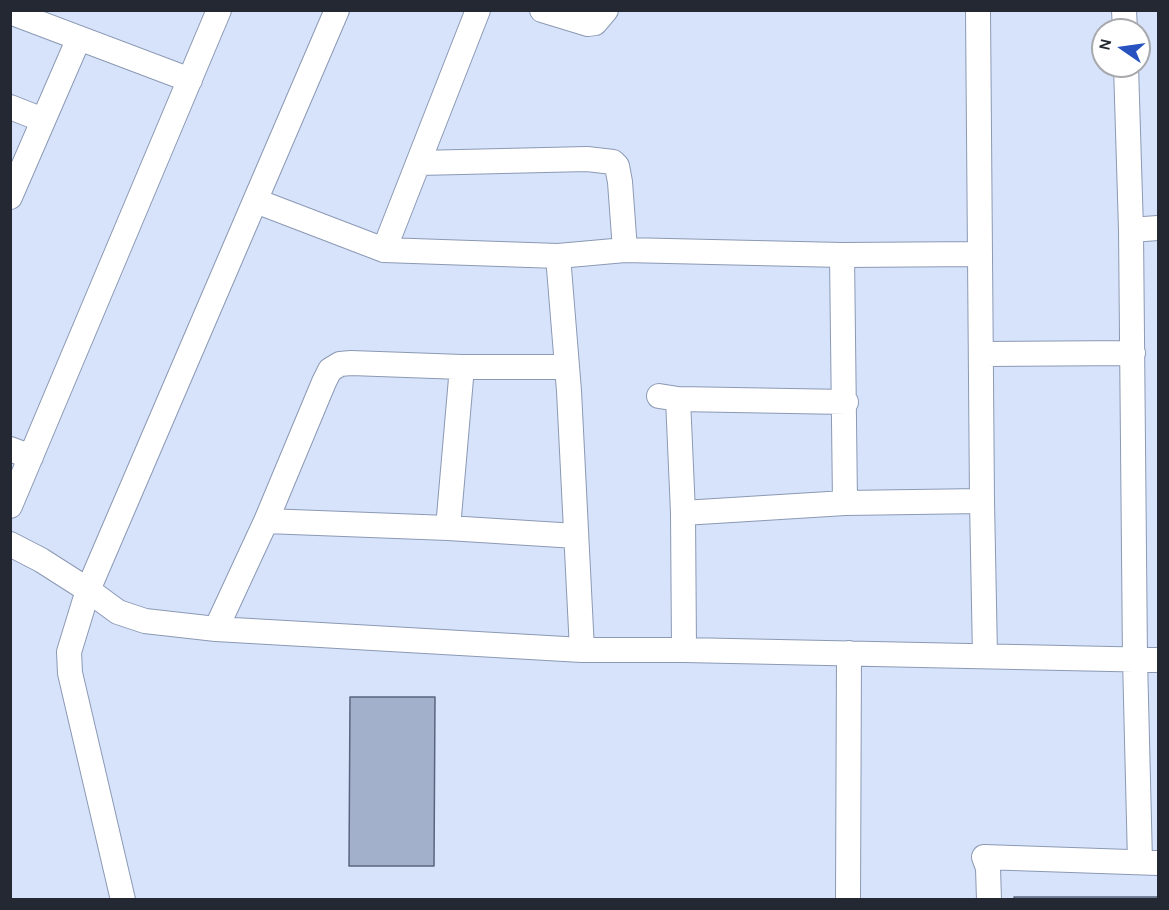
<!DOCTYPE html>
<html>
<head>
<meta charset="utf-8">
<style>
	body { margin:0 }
	#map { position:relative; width:1169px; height:910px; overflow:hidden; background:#d7e3fa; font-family:Karla,sans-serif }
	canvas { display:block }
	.frame { position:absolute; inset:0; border:12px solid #232833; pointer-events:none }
	.north { position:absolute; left:1091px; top:18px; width:60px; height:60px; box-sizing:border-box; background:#fff; border:2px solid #a7a9ad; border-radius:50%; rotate:283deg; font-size:16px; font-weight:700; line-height:24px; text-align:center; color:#232833 }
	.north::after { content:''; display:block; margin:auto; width:21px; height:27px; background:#2752c0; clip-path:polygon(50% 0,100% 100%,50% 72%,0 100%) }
</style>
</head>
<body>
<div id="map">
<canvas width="1169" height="910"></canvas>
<div class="frame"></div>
<div class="north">N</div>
</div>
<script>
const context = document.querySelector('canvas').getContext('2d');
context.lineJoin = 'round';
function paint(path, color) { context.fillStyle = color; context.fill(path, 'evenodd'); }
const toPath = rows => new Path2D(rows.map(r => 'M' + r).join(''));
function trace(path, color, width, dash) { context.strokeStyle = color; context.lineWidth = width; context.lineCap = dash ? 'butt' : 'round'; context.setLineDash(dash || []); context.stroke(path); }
const building = toPath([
	[350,697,435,697,434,866,349,866,350,697],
	[1014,897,1158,897,1158,900,1014,900,1014,897]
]);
paint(building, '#a2b0cc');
trace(building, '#59657e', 1.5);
const minor = toPath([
	[542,10,588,24,595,23,606,10],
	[978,10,982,501,985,656],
	[1124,10,1125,30],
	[10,12,190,80],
	[1126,66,1131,230,1135,659,1140,862],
	[10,107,43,120],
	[419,163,587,159,613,162,617,166,620,182,625,250],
	[10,197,79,38],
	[256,201,384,250,558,256,625,250,842,255,980,254],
	[1131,230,1158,228],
	[384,250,478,10],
	[842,255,845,503],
	[558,256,569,391,582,650],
	[982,354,1133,353],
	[462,367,565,367],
	[659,396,678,399,846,402],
	[678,399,683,513,684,650],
	[10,449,31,457],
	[10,506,219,10],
	[683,513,845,503,982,501],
	[266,521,448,528,576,536],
	[10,544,41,560,88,590,118,612,145,621,216,629,582,650,684,650,1158,660],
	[216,629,266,521,324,382,330,370,340,364,351,363,462,367,448,528],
	[123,900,70,673,69,652,88,590,337,10],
	[848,900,849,653],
	[989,900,988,868,984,857,1158,863]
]);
trace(minor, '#8b99b4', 26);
trace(minor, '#fff', 24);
</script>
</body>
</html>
